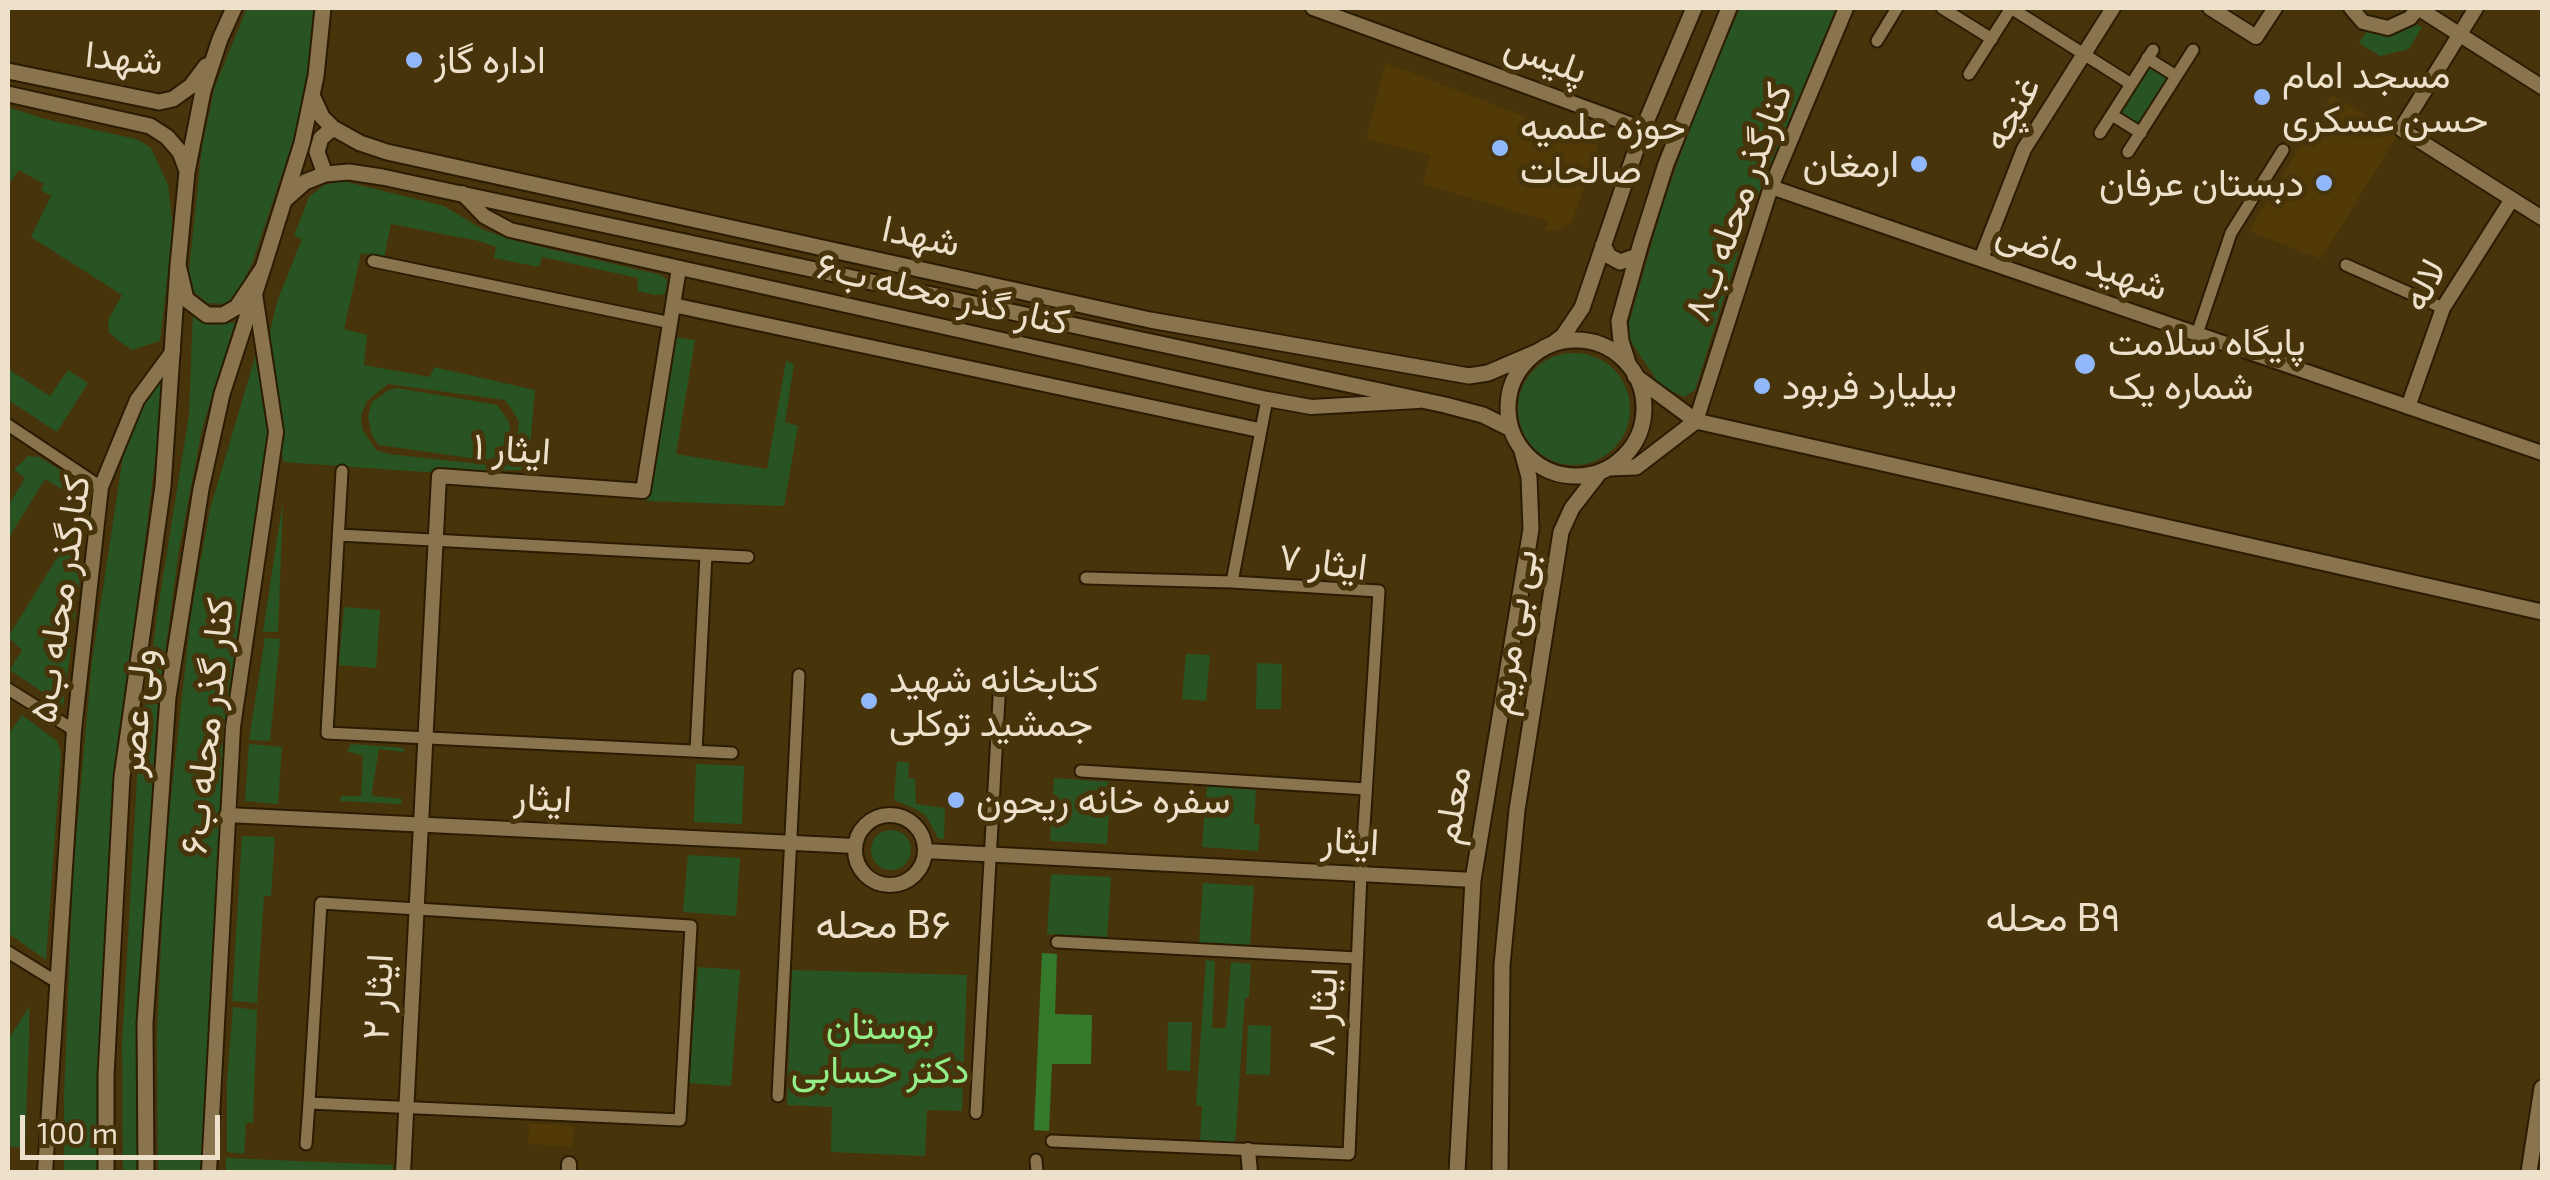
<!DOCTYPE html>
<html>
<head>
<meta charset="utf-8">
<style>
	body { margin:0 }
	#map { position:relative; width:2550px; height:1180px; overflow:hidden; background:#48340b; font-family:"Exo 2",sans-serif }
	canvas { display:block }
	.frame { position:absolute; inset:0; border:10px solid #ede1cc; pointer-events:none }
	.scale { position:absolute; left:20px; top:1115px; width:200px; height:45px; box-sizing:border-box; border:5px solid #ede1cc; border-top:0; padding-left:12px; font-size:30px; line-height:35px; white-space:nowrap; color:#ede1cc; -webkit-text-stroke:8px #48340b; paint-order:stroke }
</style>
</head>
<body>
<div id="map">
<canvas width="2550" height="1180"></canvas>
<div class="frame"></div>
<div class="scale">100 m</div>
</div>
<script>
const context = document.querySelector('canvas').getContext('2d');
context.lineJoin = 'round';
function paint(path, color) { context.fillStyle = color; context.fill(path, 'evenodd'); }
const toPath = rows => new Path2D(rows.map(r => 'M' + r).join(''));
function trace(path, color, width, dash) { context.strokeStyle = color; context.lineWidth = width; context.lineCap = dash ? 'butt' : 'round'; context.setLineDash(dash || []); context.stroke(path); }
function drawText(font, color, halo, rows, align = 'center') {
  context.font = font + ' "Exo 2",Vazirmatn,sans-serif'; context.lineWidth = 10; context.setLineDash([]); context.textBaseline = 'middle'; context.strokeStyle = halo; context.fillStyle = color; for (const [text, x, y, turn = 0] of rows) {
    context.save(); context.translate(x, y); context.rotate((+turn || 0) * Math.PI / 180); context.textAlign = isNaN(turn) ? turn : align; if (halo) context.strokeText(text, 0, 0); context.fillText(text, 0, 0); context.restore();
  }
}
paint(toPath([
	[1386,63,1596,144,1598,153,1571,223,1556,230,1545,231,1548,221,1423,184,1430,155,1366,139],
	[2332,95,2398,134,2321,259,2249,231],
	[529,1123,574,1126,573,1147,528,1144]
]), '#513a05');
paint(toPath([
	[247,8,317,8,312,48,298,126,253,261,239,291,226,304,207,303,192,290,189,270,202,147,215,86],
	[1740,8,1836,8,1748,221,1695,390,1684,397,1660,385,1626,334,1660,214,1698,104],
	[2411,22,2422,27,2409,49,2380,56,2359,43,2369,28],
	[2147,63,2172,78,2140,129,2115,114],
	[8,107,45,119,136,139,151,148,168,185,173,230,160,341,132,350,119,341,109,332,108,320,122,295,31,237,51,196,41,190,44,184,19,170,8,185],
	[343,181,444,206,484,230,516,241,661,275,667,280,665,294,656,295,637,291,638,278,542,257,539,267,494,258,496,247,479,241,391,224,384,258,361,253,344,329,367,335,364,365,430,377,434,367,535,390,528,470,425,472,283,462,270,332,277,302,302,239,294,236,309,197,324,185],
	[388,384,505,400,519,421,516,448,506,459,489,465,388,454,376,450,362,429,361,415,367,401],
	[193,313,207,321,235,323,202,429,179,550,158,705,139,1005,137,1172,123,1172,122,1045,138,761,158,608,189,415],
	[673,337,695,340,676,454,767,469,786,361,794,364,785,422,798,426,784,506,647,501],
	'1518 409a56 56 0 1 1 112 0a56 56 0 1 1-112 0Z',
	[256,354,265,387,270,440,225,776,204,1172,158,1172,157,1038,165,853,191,614,210,509],
	[8,369,50,396,68,370,88,383,57,432,8,400],
	[166,370,117,770,101,1172,64,1172,64,1096,73,872,92,661,124,449,152,387],
	[397,388,497,405,509,422,511,434,507,446,497,457,484,460,379,445,372,436,368,416,372,402,389,390],
	[28,456,39,457,91,489,83,502,45,479,8,539,8,507,25,478,14,470],
	[283,503,278,632,263,632,277,539],
	[90,505,63,706,10,670,22,650,8,637],
	[344,607,380,610,376,668,339,665],
	[265,638,280,639,270,741,249,740],
	[1186,654,1210,655,1206,701,1182,699],
	[1257,663,1282,664,1281,709,1256,709],
	[22,715,57,741,61,752,46,960,8,933,8,735],
	[249,744,282,747,278,804,245,801],
	[351,744,404,748,404,752,379,749,372,791,372,796,402,799,401,804,340,801,341,796,361,796,363,756,347,751],
	[897,762,909,762,908,778,915,779,916,804,945,808,944,839,938,838,927,817,916,809,894,800],
	[696,764,744,766,742,824,694,822],
	[1054,778,1111,782,1107,844,1050,841],
	[1207,786,1256,790,1254,824,1260,825,1258,851,1202,847],
	'871 850a20 20 0 1 1 40 0a20 20 0 1 1-40 0Z',
	[242,836,275,837,271,896,264,896,257,1003,232,1001],
	[688,855,740,858,736,916,683,912],
	[1051,874,1111,877,1107,937,1047,934],
	[1203,883,1254,886,1250,946,1199,943],
	[1206,960,1215,961,1212,1028,1226,1028,1231,962,1251,964,1249,997,1245,998,1235,1144,1200,1142,1202,1106,1196,1105],
	[698,967,740,970,731,1086,689,1083],
	[792,970,967,975,962,1111,927,1110,925,1156,831,1152,832,1107,787,1105],
	[29,1007,29,1037,25,1148,8,1146,8,1040],
	[233,1007,257,1010,253,1123,246,1123,244,1154,227,1152,227,1082],
	[1168,1022,1192,1022,1190,1071,1167,1070],
	[1248,1025,1271,1026,1270,1075,1246,1074],
	[226,1158,393,1165,392,1172,226,1172]
]), '#285423');
paint(toPath([
	[1042,953,1057,954,1055,1014,1092,1015,1091,1064,1052,1064,1049,1131,1034,1130]
]), '#34792c');
const minor = toPath([
	[1942,8,1992,39],
	[2011,8,2131,84],
	[1877,41,1897,8],
	[2147,58,2176,76],
	[1969,74,2011,8],
	[2112,115,2141,133],
	[2100,133,2153,50],
	[2128,152,2193,50],
	[373,261,671,323],
	[2346,265,2443,308],
	[2197,334,2231,233,2283,150],
	[8,425,101,487],
	[342,471,327,733,732,753],
	[339,535,748,557],
	[1086,578,1232,582],
	[8,689,74,730],
	[696,751,706,555],
	[1081,771,1366,789],
	[1057,942,1357,958],
	[8,952,55,981],
	[778,1096,799,675],
	[976,1113,1000,680],
	[1052,1141,1349,1154,1361,874,1379,591,1232,582,1267,399],
	[306,1144,309,1103,321,903,691,926,680,1120,309,1103],
	[1036,1160,1037,1172]
]);
const tertiary = toPath([
	[1313,8,1643,129],
	[2210,8,2256,37,2275,8],
	[2351,8,2363,22,2388,28,2410,18,2418,8,2542,87],
	[2476,8,2401,129,2542,218],
	[1771,187,2542,453],
	[462,193,484,216,510,230,1267,399,1311,407,1418,401],
	[1981,259,2024,149,2113,8],
	[673,305,1259,430],
	[2408,407,2443,308,2512,199],
	[1696,421,1771,187,1846,8],
	'855 850a35 35 0 1 1 70 0a35 35 0 1 1-70 0Z',
	[227,815,855,846],
	[925,851,1473,880],
	[1248,1150,1250,1172],
	[569,1164,569,1172],
	[45,1172,74,730,101,487,137,400,173,351],
	[209,1172,233,727,276,432,255,294],
	[403,1172,439,476,643,491,679,268]
]);
const secondary = toPath([
	[234,8,220,39,203,91,187,172,178,265,186,299,207,315,223,315,237,307,263,268,302,143,316,76,323,8],
	[8,71,159,102,173,99,191,86,206,66],
	[8,94,150,126,167,137,180,152,187,171],
	[312,95,322,117,333,128,360,143,387,152,1150,320,1469,376,1488,373,1537,352],
	[325,174,317,152,321,138,333,128],
	[286,199,305,182,325,174,349,172,382,177,1445,405,1483,415,1511,429],
	[1603,245,1609,256,1620,262,1637,256],
	'1508 408a68 68 0 1 1 136 0a68 68 0 1 1-136 0Z',
	[1554,343,1563,336,1582,308,1643,129,1694,8],
	[1628,363,1621,341,1619,321,1641,243,1666,164,1729,8],
	[1635,376,1696,421,2542,612],
	[1608,468,1636,467,1696,421],
	[106,1172,106,1075,122,777,163,486,178,265],
	[146,1172,145,1023,168,697,201,489,222,394,263,268],
	[1457,1172,1473,880,1531,529,1529,477,1522,451],
	[1500,1172,1502,965,1517,810,1561,532,1572,508,1600,472],
	[2529,1172,2542,1088]
]);
trace(minor, '#2b1c00', 15);
trace(tertiary, '#2b1c00', 18);
trace(secondary, '#2b1c00', 19);
trace(minor, '#8a744d', 11);
trace(tertiary, '#8a744d', 14);
trace(secondary, '#8a744d', 15);
for (const [x, y, r, color] of [
	[414,60,10,"#91b8fd"],
	[2262,97,10,"#91b8fd"],
	[1500,148,10,"#91b8fd"],
	[1919,164,10,"#91b8fd"],
	[2324,183,10,"#91b8fd"],
	[2085,364,12,"#91b8fd"],
	[1762,386,10,"#91b8fd"],
	[869,701,10,"#91b8fd"],
	[956,800,10,"#91b8fd"]
]) { const dot = new Path2D(); dot.arc(x, y, r, 0, 2 * Math.PI); context.fillStyle = color; context.fill(dot); trace(dot, '#48340b', 4); }
drawText('38px', '#ede1cc', '#48340b', [
	["شهدا",124,58,6],
	["پلیس",1546,58,20],
	["غنچه",2011,113,-60],
	["کنارگذر محله ب۸",1738,202,-70],
	["شهدا",921,236,12],
	["شهید ماضی",2082,260,19],
	["لاله",2424,285,-62],
	["کنار گذر محله ب۶",943,294,13],
	["ایثار ۱",512,449,4],
	["ایثار ۷",1323,562,7],
	["کنارگذر محله ب۵",60,599,-82],
	["بی بی مریم",1512,632,-81],
	["ولی عصر",137,712,-84],
	["کنار گذر محله ب۶",207,726,-84],
	["ایثار",543,798,3],
	["معلم",1452,805,-81],
	["ایثار",1350,841,3],
	["ایثار ۲",378,997,-87],
	["ایثار ۸",1323,1012,-88]
]);
drawText('38px', '#ede1cc', '#48340b', [
	["اداره گاز",434,60],
	["مسجد امام",2282,75],
	["حسن عسکری",2282,119],
	["حوزه علمیه",1520,126],
	["صالحات",1520,170],
	["ارمغان",1899,164,"right"],
	["دبستان عرفان",2304,183,"right"],
	["پایگاه سلامت",2108,342],
	["شماره یک",2108,386],
	["بیلیارد فربود",1782,386],
	["کتابخانه شهید",889,679],
	["جمشید توکلی",889,723],
	["سفره خانه ریحون",976,800]
], 'left');
drawText('38px', '#93ee87', '#48340b', [
	["بوستان",880,1026],
	["دکتر حسابی",880,1070]
]);
drawText('40px', '#ede1cc', '#48340b', [
	["محله B۹",2053,918],
	["محله B۶",883,925]
]);
</script>
</body>
</html>
